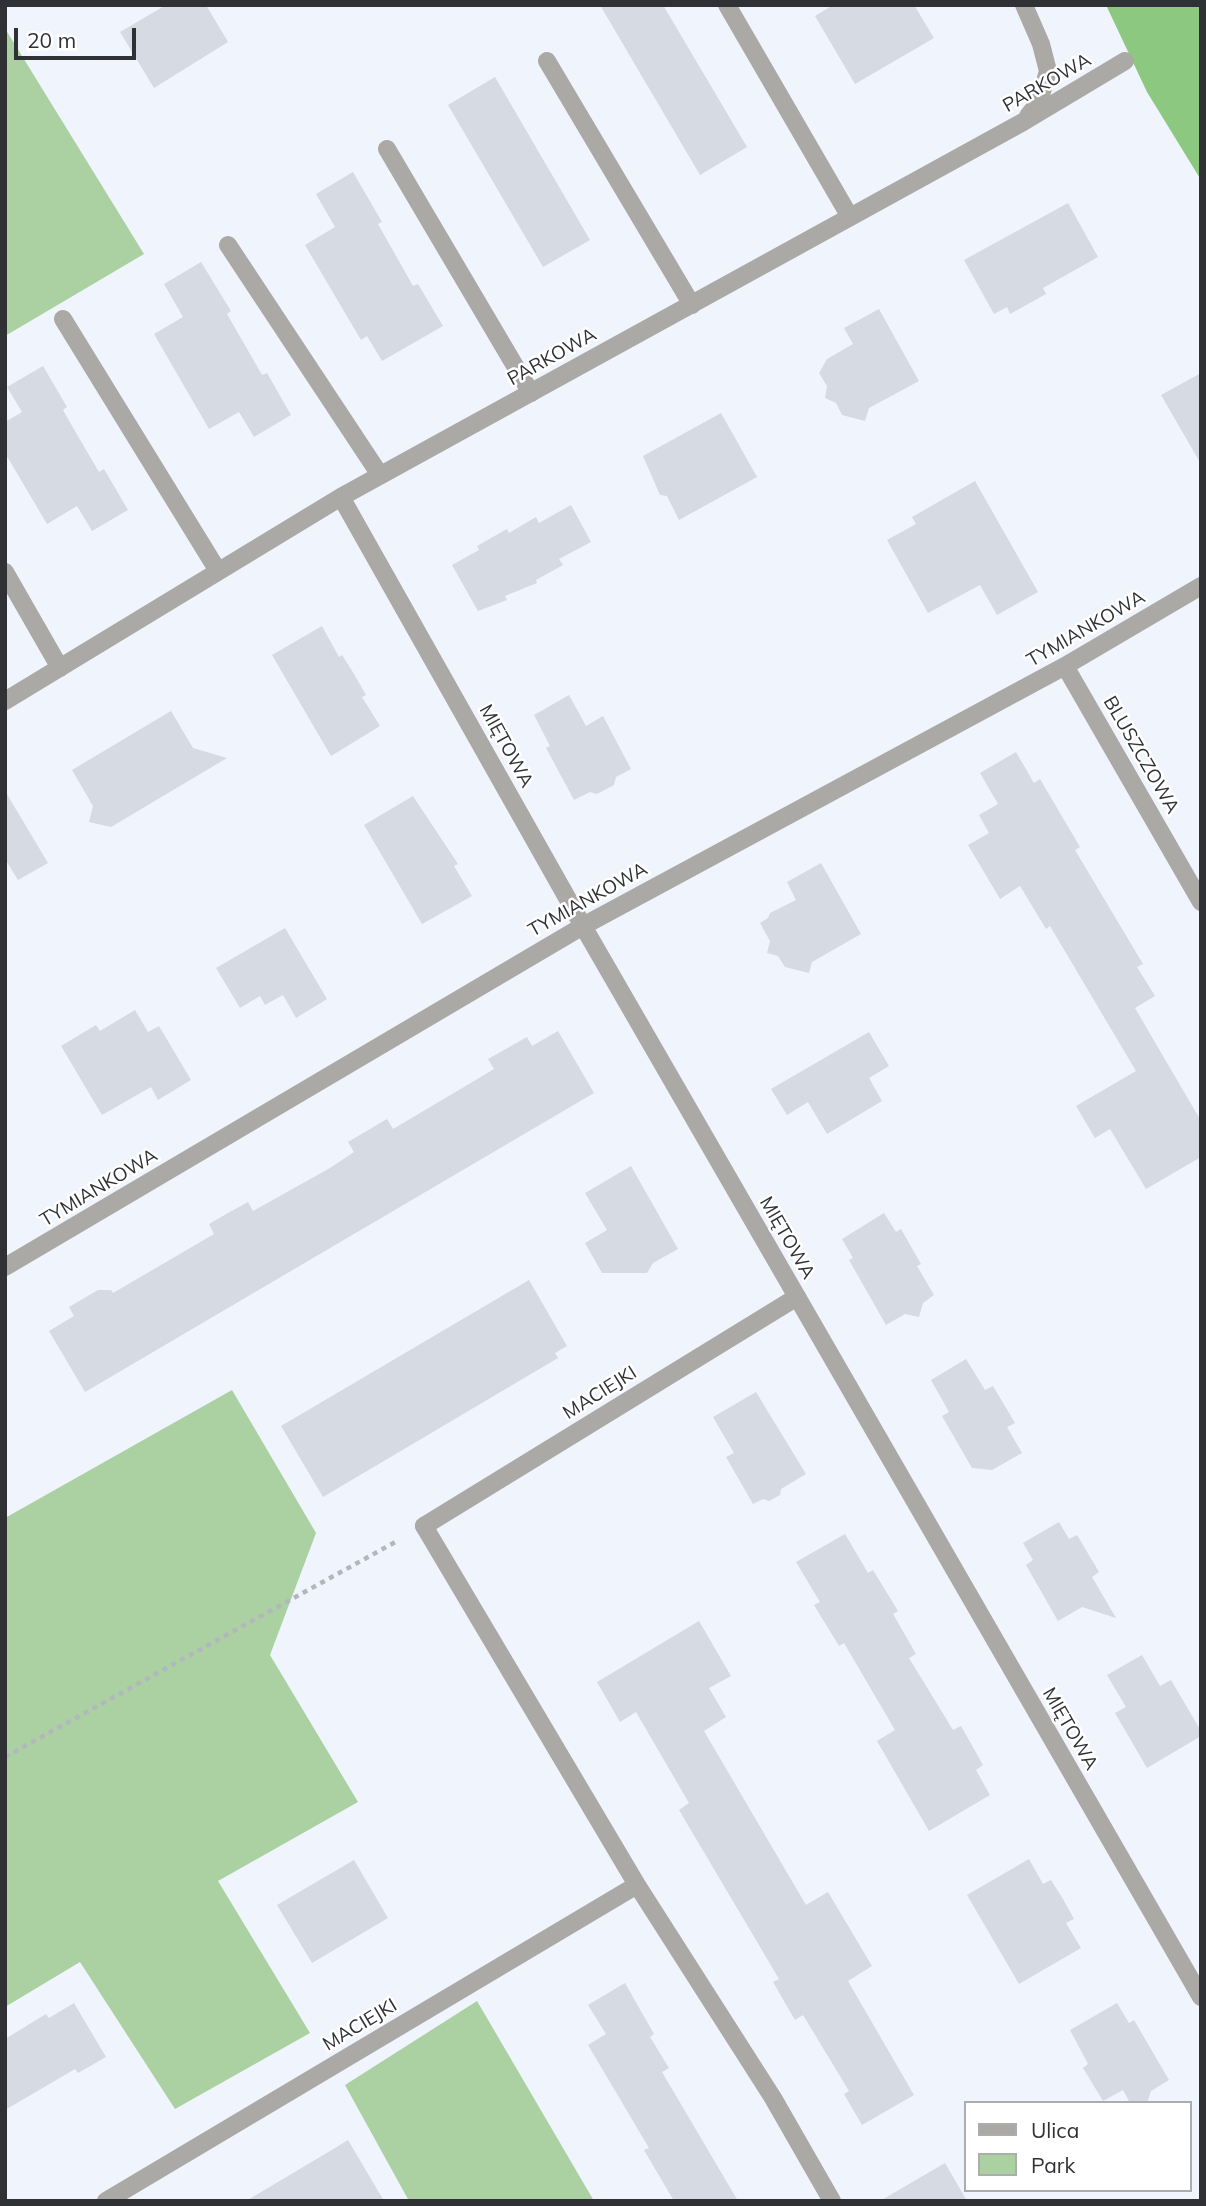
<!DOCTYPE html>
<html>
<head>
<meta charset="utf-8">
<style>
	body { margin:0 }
	#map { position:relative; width:1206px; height:2206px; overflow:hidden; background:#eff4fd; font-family:Mulish,sans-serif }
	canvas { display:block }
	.frame { position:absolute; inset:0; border:7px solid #2f3135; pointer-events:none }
	.legend { position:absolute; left:964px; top:2101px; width:228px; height:91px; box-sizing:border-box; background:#fff; border:2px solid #acadae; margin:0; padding:9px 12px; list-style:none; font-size:21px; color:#2f3135 }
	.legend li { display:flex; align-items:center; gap:14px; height:35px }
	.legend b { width:35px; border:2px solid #acadae }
	.scale { position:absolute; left:14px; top:28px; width:122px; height:32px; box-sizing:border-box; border:4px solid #2f3135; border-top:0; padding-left:9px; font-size:21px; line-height:24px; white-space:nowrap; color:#2f3135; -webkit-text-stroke:5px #fff; paint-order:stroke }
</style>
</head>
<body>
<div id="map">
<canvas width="1206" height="2206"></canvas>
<div class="frame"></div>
<ul class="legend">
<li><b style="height:9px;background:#aba9a5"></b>Ulica</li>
<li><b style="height:19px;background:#abd1a2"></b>Park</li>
</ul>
<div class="scale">20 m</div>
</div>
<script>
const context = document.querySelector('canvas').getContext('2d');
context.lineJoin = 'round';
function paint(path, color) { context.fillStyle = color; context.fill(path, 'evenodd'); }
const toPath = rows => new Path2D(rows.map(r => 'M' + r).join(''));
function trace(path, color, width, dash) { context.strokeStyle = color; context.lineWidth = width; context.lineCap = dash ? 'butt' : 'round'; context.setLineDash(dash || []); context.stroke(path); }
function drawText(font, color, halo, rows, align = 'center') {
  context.font = font + ' Mulish,sans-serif'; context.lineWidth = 5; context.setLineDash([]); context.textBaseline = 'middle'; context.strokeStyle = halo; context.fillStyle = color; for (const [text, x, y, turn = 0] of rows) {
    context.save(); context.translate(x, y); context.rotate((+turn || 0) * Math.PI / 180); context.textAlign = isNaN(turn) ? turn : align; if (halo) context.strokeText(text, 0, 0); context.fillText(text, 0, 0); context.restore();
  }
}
paint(toPath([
	[6,30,144,254,5,336,5,31],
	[232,1390,316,1533,270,1655,358,1802,218,1881,310,2033,175,2109,80,1962,5,2007,5,1518],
	[477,2001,594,2201,409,2201,345,2085]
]), '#abd1a2');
paint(toPath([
	[1106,5,1201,5,1201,180,1147,92]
]), '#8dc880');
paint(toPath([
	[166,5,206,5,228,42,154,88,120,32],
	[600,5,663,5,747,147,700,175],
	[833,5,914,5,934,38,855,84,815,16],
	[495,77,590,240,543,267,448,105],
	[353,172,382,222,378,224,413,286,418,284,443,326,382,361,367,336,361,340,305,245,335,227,316,194],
	[1068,203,1098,257,1043,288,1046,294,1010,314,1007,307,994,314,964,260],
	[201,262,231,311,227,314,246,347,262,375,267,373,291,415,254,437,239,412,209,429,154,334,183,317,164,284],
	[879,309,919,381,869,408,865,421,842,415,836,403,825,398,827,386,819,373,827,359,853,344,844,328],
	[43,366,67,407,63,410,79,438,99,472,104,469,128,510,92,531,77,506,47,524,5,453,5,422,22,412,7,387],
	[1201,373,1201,464,1161,395],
	[721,413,757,477,679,520,667,496,660,495,643,456],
	[975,481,1038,592,997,615,980,585,928,613,887,540,916,524,912,517],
	[571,505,591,542,559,559,563,565,536,580,537,583,505,596,507,600,478,611,452,565,479,550,477,546,507,529,509,533,536,517,539,523],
	[322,626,339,657,342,655,354,674,366,695,362,697,380,726,331,756,272,655],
	[569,695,586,726,603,716,631,769,616,777,614,785,597,794,590,792,574,800,546,748,550,746,534,715],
	[171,711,193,748,227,758,111,827,89,822,93,806,72,770],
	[1016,752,1034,783,1040,779,1080,847,1075,850,1143,964,1137,967,1155,996,1135,1008,1201,1121,1201,1157,1146,1189,1110,1129,1095,1138,1076,1106,1136,1071,1050,926,1046,929,1020,886,1000,899,968,845,989,833,979,815,998,804,980,773],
	[5,791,48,863,18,880,5,859],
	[413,796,458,864,454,866,472,896,422,924,364,825],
	[821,863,861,934,812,962,809,973,785,967,778,956,767,953,770,941,760,923,768,918,770,913,796,900,787,882],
	[285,928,327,999,296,1018,283,995,265,1005,260,996,240,1008,216,968],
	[135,1010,148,1032,159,1026,191,1080,158,1100,151,1087,102,1115,61,1046,96,1025,100,1031],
	[558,1031,594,1093,85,1392,49,1331,74,1316,69,1307,98,1290,111,1290,113,1293,214,1234,209,1224,228,1213,248,1202,253,1211,330,1168,354,1152,348,1142,387,1119,393,1129,469,1084,494,1069,488,1059,527,1037,532,1046],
	[869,1032,889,1066,869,1078,882,1101,827,1134,808,1102,787,1115,771,1089],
	[631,1166,678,1249,653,1263,647,1273,602,1273,585,1243,607,1230,585,1193],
	[884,1213,896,1232,901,1229,921,1264,917,1266,934,1295,923,1303,919,1317,905,1314,886,1325,849,1260,853,1258,842,1239],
	[529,1280,567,1346,555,1353,558,1358,323,1497,281,1426],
	[966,1359,985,1390,993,1386,1015,1423,1007,1427,1022,1453,992,1470,972,1468,942,1416,949,1412,931,1380],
	[756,1392,806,1474,781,1489,780,1495,769,1501,763,1499,753,1504,726,1457,734,1453,713,1417],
	[1059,1522,1069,1539,1077,1535,1099,1572,1092,1577,1116,1618,1082,1607,1058,1621,1026,1565,1033,1560,1023,1543],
	[845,1534,868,1573,873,1570,898,1611,893,1614,916,1654,909,1658,953,1730,961,1726,983,1765,976,1770,990,1795,929,1831,877,1741,895,1730,844,1643,839,1646,814,1605,820,1602,796,1562],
	[699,1621,731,1676,709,1688,726,1717,704,1731,806,1905,828,1892,872,1966,848,1981,914,2095,862,2125,844,2094,849,2091,803,2015,795,2020,773,1982,779,1979,679,1810,689,1803,636,1712,620,1722,597,1682],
	[1142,1655,1160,1686,1171,1680,1201,1731,1201,1736,1147,1768,1115,1713,1126,1707,1107,1675],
	[1029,1859,1043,1884,1051,1880,1063,1899,1074,1919,1066,1923,1081,1948,1019,1984,967,1895],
	[354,1860,388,1918,312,1963,277,1905],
	[625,1983,654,2034,650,2037,669,2068,662,2072,738,2201,674,2201,644,2150,649,2148,588,2045,606,2034,588,2005],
	[74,2003,106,2057,78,2073,75,2069,5,2110,5,2039,46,2014,49,2018],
	[1117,2003,1129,2023,1134,2020,1169,2080,1151,2091,1147,2103,1130,2103,1123,2090,1103,2101,1083,2068,1088,2064,1070,2030],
	[348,2140,384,2201,246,2201,330,2151],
	[945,2163,967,2201,880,2201]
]), '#d5dae3');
trace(toPath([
	[5,1757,399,1540]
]), '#b2b6bd', 4.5, [5, 5]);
trace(toPath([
	[727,5,850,217],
	[547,61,692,305],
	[387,149,531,393],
	[228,245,380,475],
	[63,319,218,571],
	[5,572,60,668],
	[424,1526,797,1297]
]), '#aba9a5', 18);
trace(toPath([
	[1024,5,1041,44,1048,71,1039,102,1028,116],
	[341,497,583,926,1201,1997],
	[1065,666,1201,902],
	[5,701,341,497,1023,122,1125,61],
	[5,1267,583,926,1065,666,1201,586],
	[424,1526,637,1885,773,2098,832,2201],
	[106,2201,637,1885]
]), '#aba9a5', 18);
drawText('19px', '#2f3135', '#fff', [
	["PARKOWA",1047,83,-30],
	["PARKOWA",552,357,-29],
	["TYMIANKOWA",1086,629,-30],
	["MIĘTOWA",506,746,61],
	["BLUSZCZOWA",1141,755,60],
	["TYMIANKOWA",588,900,-29],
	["TYMIANKOWA",99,1188,-31],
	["MIĘTOWA",787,1238,60],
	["MACIEJKI",600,1393,-32],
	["MIĘTOWA",1070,1729,60],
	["MACIEJKI",360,2025,-31]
]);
</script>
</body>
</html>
